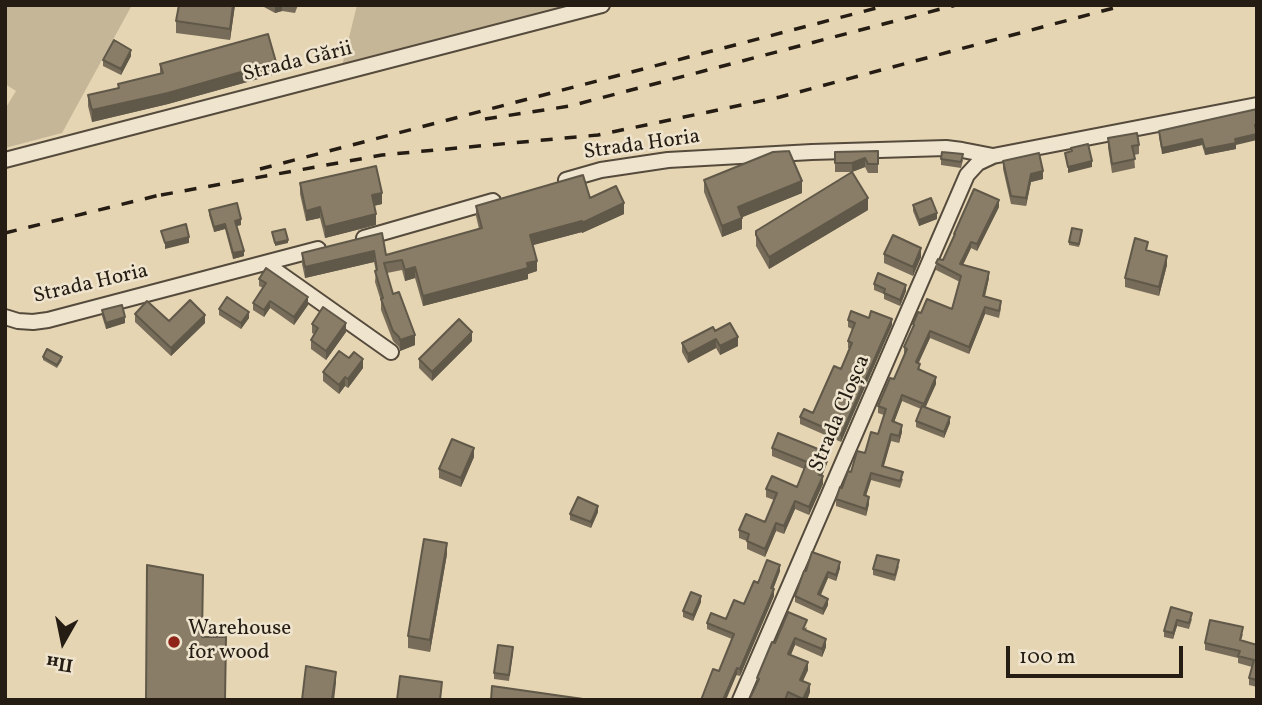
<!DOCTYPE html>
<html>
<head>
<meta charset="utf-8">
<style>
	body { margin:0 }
	#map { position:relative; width:1262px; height:705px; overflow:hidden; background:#e6d5b3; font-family:Vollkorn,serif }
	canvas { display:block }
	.frame { position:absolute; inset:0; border:7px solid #251d14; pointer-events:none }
	.north { position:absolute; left:28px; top:607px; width:70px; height:70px; -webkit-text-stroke:5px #efe4ce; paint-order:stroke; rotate:189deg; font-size:19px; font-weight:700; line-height:28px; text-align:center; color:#251d14 }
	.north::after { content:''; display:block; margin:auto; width:24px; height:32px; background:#251d14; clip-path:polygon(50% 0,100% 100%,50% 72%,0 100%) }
	.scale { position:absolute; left:1006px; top:646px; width:177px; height:32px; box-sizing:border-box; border:4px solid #251d14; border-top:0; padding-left:9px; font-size:21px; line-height:24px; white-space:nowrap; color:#251d14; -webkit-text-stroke:5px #efe4ce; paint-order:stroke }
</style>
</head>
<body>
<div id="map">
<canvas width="1262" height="705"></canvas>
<div class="frame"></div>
<div class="north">Пн</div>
<div class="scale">100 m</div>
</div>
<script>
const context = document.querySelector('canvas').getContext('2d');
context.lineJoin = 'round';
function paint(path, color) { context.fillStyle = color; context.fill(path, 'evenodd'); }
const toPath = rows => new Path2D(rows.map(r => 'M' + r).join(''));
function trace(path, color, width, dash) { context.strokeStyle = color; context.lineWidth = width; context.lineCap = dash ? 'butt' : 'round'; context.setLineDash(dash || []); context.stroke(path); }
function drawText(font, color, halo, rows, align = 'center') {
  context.font = font + ' Vollkorn,serif'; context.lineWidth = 5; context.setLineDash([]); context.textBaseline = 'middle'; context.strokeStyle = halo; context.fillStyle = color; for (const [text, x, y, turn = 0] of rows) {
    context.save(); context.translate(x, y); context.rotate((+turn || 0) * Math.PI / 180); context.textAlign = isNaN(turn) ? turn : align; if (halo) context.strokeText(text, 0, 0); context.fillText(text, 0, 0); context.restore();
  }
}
paint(toPath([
	[5,5,132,5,62,133,5,148,5,109,16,91,5,84],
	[357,5,583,5,342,66]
]), '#c5b698');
const minor = toPath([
	[5,160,602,5],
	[566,180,601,170,668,160,812,152,946,148,962,150,993,156,1257,105],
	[364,238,493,201],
	[265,263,391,352],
	[5,317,18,321,33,322,48,320,318,249],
	[740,700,967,175,978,163,993,156]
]);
trace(minor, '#554b3c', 18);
trace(minor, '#efe4ce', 14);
trace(toPath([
	[485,119,570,106,956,5],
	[260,169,888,5],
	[161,195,382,155,598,135,780,97,1125,5],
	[5,233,168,193]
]), '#251d14', 3.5, [12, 12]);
paint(toPath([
	[179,5,235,5,230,40,176,33,176,21],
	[252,5,298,5,295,13,282,11,275,13,264,7],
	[131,56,121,75,103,66,103,60],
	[160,64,276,74,168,104,92,122,88,106,88,95,118,88,118,84,160,74],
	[1159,131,1236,145,1236,149,1205,155,1202,145,1162,154,1159,137],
	[1108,138,1139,145,1139,154,1134,155,1135,168,1112,173,1108,147],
	[878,151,878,173,868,173,865,167,852,172,835,172,835,152],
	[941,159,963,160,961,168,941,165],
	[1003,161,1043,179,1031,182,1026,206,1011,204,1003,169],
	[704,180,802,193,742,217,742,229,722,237,704,192],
	[300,183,382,204,374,206,376,225,325,238,320,218,306,221,300,194],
	[590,198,624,214,582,233,582,232,532,245,537,271,528,274,528,279,423,306,415,278,405,281,402,270,387,273,393,294,415,345,400,351,399,347,393,341,381,310,381,301,375,282,376,271,374,262,305,278,302,264,302,253,386,255,479,229,476,216,476,206],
	[913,205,937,219,919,226,913,211],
	[999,207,977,251,971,248,963,265,989,278,985,297,1001,308,999,318,985,314,969,354,930,338,918,363,920,370,936,384,925,407,950,423,944,438,916,427,916,421,921,409,902,401,894,422,902,432,899,443,891,441,883,467,903,479,900,488,871,480,866,496,869,504,866,516,836,506,836,499,851,472,878,434,884,415,878,413,878,406,894,379,905,354,904,354,904,347,913,328,913,324,921,313,952,309,960,282,936,270,936,263,943,260,954,238,954,234],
	[209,210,241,225,237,226,244,256,233,259,225,229,214,232,209,215],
	[868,210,769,269,756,246,756,231],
	[1082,233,1079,247,1069,245,1069,242],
	[1148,251,1167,265,1159,296,1125,287,1125,278],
	[884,254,921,257,913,276,884,263],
	[259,279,308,305,294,325,270,308,264,317,253,310,253,303,263,288,259,286],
	[874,284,906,291,900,306,884,299,884,294,874,290],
	[219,309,249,318,241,329,219,315],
	[102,310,125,323,106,329,102,316],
	[135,314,169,321,205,323,171,356,135,322],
	[848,320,892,325,841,442,800,424,800,417,813,413,841,369,849,348,848,348,848,341,852,329,848,327],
	[312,324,346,332,326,360,311,349,311,340,314,334,312,333],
	[715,331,738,346,720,355,716,348,688,363,682,352,682,343],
	[472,341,432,381,419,368,419,359],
	[43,357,62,360,57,368,43,360],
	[363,368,348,388,345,386,339,394,323,381,323,372],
	[772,448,828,461,822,476,823,484,809,515,795,509,784,534,776,531,765,557,747,549,747,541,739,538,739,530,765,522,774,500,766,497,766,489,797,487,804,469,772,456],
	[474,457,461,487,439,478,439,469],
	[598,512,591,528,570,520,570,514],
	[447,554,430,652,408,648,408,636],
	[899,566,895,581,873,575,873,569],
	[840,568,836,581,828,578,821,595,828,605,823,615,795,602,795,596,806,571],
	[780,571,773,589,774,596,740,676,719,671,732,639,707,629,707,623,726,619,744,604,758,583],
	[701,602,693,621,683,617,683,611],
	[1171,607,1192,619,1189,629,1177,626,1173,639,1164,637,1164,631],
	[807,627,806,630,826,647,822,657,795,645,791,655,808,670,803,681,810,692,807,700,749,700,757,683,757,678,775,643],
	[1243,634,1241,641,1257,645,1257,687,1249,685,1249,678,1252,667,1238,663,1238,658,1205,650,1205,643],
	[513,653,509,681,494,679,494,673]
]), '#766c59');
paint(toPath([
	[233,5,235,5,230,40,230,29],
	[275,5,282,5,282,11,275,13],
	[131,50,131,56,121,75,121,69],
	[276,62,276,74,168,104,92,122,92,110],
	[1257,134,1257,140,1236,145,1236,149,1205,155,1205,149,1235,139],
	[1202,139,1202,145,1162,154,1162,148],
	[865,158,865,167,852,172,852,163],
	[1092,161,1092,167,1068,173,1068,167],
	[1043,171,1043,179,1031,182,1026,206,1026,198,1031,174],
	[802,181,802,193,738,219,738,207],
	[382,193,382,204,372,206,372,195],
	[868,198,868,210,769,269,769,257],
	[999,200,999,207,977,251,977,244],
	[624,203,624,214,582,233,582,223],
	[320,207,320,218,306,221,306,211],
	[937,213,937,219,919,226,919,220],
	[376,214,376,225,325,238,325,227],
	[742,218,742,229,722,237,722,226],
	[241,219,241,225,235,226,235,221],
	[582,221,582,232,530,246,530,235],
	[225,224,225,229,214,232,214,227],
	[189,237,189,243,165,249,165,243],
	[288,240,288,243,275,246,275,243],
	[971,242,971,248,960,271,960,264],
	[921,248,921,257,913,276,913,267],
	[244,251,244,256,233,259,233,253],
	[374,251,374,262,305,278,305,267],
	[1167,256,1167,265,1159,296,1159,287],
	[537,261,537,271,528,274,528,279,423,306,423,296],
	[415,267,415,278,405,281,405,270],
	[989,272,989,278,983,303,983,296],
	[906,285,906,291,900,306,900,300],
	[308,297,308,305,294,325,294,317],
	[270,301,270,308,264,317,264,310],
	[985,307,985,314,969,354,969,347],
	[249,312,249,318,241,329,241,323],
	[205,315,205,323,171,356,171,348],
	[125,317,125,323,106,329,106,323],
	[892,319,892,325,841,442,841,435],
	[346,323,346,332,326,360,326,351],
	[930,331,930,338,916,369,916,362],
	[472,332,472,341,432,381,432,372],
	[415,335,415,345,400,351,400,340],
	[738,337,738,346,720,355,720,346],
	[716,339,716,348,688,363,688,354],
	[363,359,363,368,348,388,348,379],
	[345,377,345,386,339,394,339,385],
	[936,377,936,384,924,411,924,404],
	[902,395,902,401,892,428,892,421],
	[950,417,950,423,944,438,944,432],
	[902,425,902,432,899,443,899,436],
	[891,434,891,441,882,473,882,466],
	[474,448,474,457,461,487,461,478],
	[828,453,828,461,819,483,819,475],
	[871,473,871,480,864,502,864,495],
	[823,476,823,484,809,515,809,507],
	[869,497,869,504,866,516,866,509],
	[795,501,795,509,784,534,784,526],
	[598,506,598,512,591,528,591,522],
	[776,523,776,531,765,557,765,549],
	[447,543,447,554,430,652,430,640],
	[840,562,840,568,836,581,836,575],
	[780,565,780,571,771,595,771,588],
	[828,572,828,578,818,600,818,594],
	[774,589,774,596,740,676,740,669],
	[701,596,701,602,693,621,693,615],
	[828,599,828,605,823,615,823,609],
	[1177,620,1177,626,1173,639,1173,633],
	[795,638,795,645,788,661,788,654],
	[826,639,826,647,822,657,822,649],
	[808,662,808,670,800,687,800,680],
	[737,668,737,674,726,700,723,700],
	[336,672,336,683,334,700,332,700],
	[810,684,810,692,807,700,803,700]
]), '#605848');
const building = toPath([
	[179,5,233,5,230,29,176,21,179,5],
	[268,34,276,62,168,93,92,110,88,95,119,88,118,84,163,73,160,64,268,34],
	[114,40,131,50,121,69,103,60,114,40],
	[1257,109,1257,124,1255,125,1257,134,1235,139,1236,143,1205,149,1202,139,1162,148,1159,131,1257,109],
	[1137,133,1139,145,1132,146,1135,159,1112,164,1108,138,1137,133],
	[1088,144,1092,161,1068,167,1065,153,1072,151,1071,148,1088,144],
	[789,151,802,181,738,207,742,218,722,226,704,180,773,152,789,151],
	[878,151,878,164,868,164,865,158,852,163,835,163,835,152,878,151],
	[942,152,963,154,961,162,941,159,942,152],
	[1039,153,1043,171,1031,174,1026,198,1011,196,1003,161,1039,153],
	[376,166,382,193,372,195,376,214,325,227,320,207,306,211,300,183,376,166],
	[852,172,868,198,769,257,756,235,756,231,852,172],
	[583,175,590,198,616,186,624,203,582,223,582,221,530,235,537,261,527,263,528,268,423,296,415,267,405,270,402,260,384,263,393,294,399,292,415,335,400,340,399,337,393,331,381,299,383,298,375,271,377,270,374,251,305,267,302,253,382,233,386,255,482,228,476,206,583,175],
	[974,189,999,200,977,244,971,242,960,264,989,272,983,296,1001,301,999,311,985,307,969,347,930,331,916,362,920,364,918,369,936,377,924,404,902,395,892,421,902,425,899,436,891,434,882,466,903,472,900,481,871,473,864,495,869,497,866,509,836,499,840,487,842,488,848,471,851,472,857,451,865,453,871,432,878,434,886,409,878,406,890,378,894,379,907,349,904,347,914,325,913,324,918,312,921,313,927,299,952,309,961,276,936,263,938,259,943,260,955,234,954,234,974,189],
	[931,198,937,213,919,220,913,205,931,198],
	[237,203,241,219,235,221,244,251,233,253,225,224,214,227,209,210,237,203],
	[186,224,189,237,165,243,161,231,186,224],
	[1072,228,1082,230,1079,244,1069,242,1072,228],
	[285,229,288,240,275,243,272,232,285,229],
	[893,235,921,248,913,267,884,254,893,235],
	[1135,238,1148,242,1146,250,1167,256,1159,287,1125,278,1135,238],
	[266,268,308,297,294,317,270,301,264,310,253,303,266,283,259,279,266,268],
	[878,273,906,285,900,300,884,293,885,289,874,284,878,273],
	[227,297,249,312,241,323,219,309,227,297],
	[190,300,205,315,171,348,135,314,147,301,169,321,190,300],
	[122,305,125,317,106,323,102,310,122,305],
	[323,307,346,323,326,351,311,340,318,328,312,324,323,307],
	[851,311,869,318,871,311,892,319,841,435,800,417,804,409,813,413,834,366,841,369,852,343,848,341,855,323,848,320,851,311],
	[459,319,472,332,432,372,419,359,459,319],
	[730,323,738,337,720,346,716,339,688,354,682,343,713,327,715,331,730,323],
	[47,349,62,357,57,365,43,357,47,349],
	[339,351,349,358,354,352,363,359,348,379,345,377,339,385,323,372,339,351],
	[922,406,950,417,944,432,916,421,922,406],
	[778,433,828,453,819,475,823,476,809,507,795,501,784,526,776,523,765,549,747,541,749,534,739,530,746,514,765,522,777,493,766,489,772,476,797,487,807,462,772,448,778,433],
	[452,439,474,448,461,478,439,469,452,439],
	[578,497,598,506,591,522,570,514,578,497],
	[424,539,447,543,430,640,408,636,424,539],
	[812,552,840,562,836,575,828,572,818,594,828,599,823,609,795,596,804,571,806,571,812,552],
	[877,555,899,560,895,575,873,569,877,555],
	[767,560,780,565,771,588,774,589,740,669,737,668,723,700,701,700,713,669,719,671,734,634,707,623,711,613,726,619,734,600,744,604,754,581,758,583,767,560],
	[147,565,203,575,202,637,226,637,225,700,146,700,147,565],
	[691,592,701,596,693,615,683,611,691,592],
	[1171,607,1192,613,1189,623,1177,620,1173,633,1164,631,1171,607],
	[788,612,807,620,803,629,826,639,822,649,795,638,788,654,808,662,800,680,810,684,803,699,788,692,785,700,749,700,759,679,757,678,772,642,775,643,788,612],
	[1210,620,1243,627,1240,640,1257,645,1257,680,1249,678,1254,660,1238,656,1240,651,1205,643,1210,620],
	[498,645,513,647,509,675,494,673,498,645],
	[306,666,336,672,332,700,302,700,306,666],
	[400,676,442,682,440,700,397,700,400,676],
	[492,686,590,700,491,700,492,686]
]);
paint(building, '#897d67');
trace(building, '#605848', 2);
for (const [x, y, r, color] of [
	[174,642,7,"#8f2418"]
]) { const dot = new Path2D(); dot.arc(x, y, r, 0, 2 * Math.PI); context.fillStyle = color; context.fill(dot); trace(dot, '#efe4ce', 2.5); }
drawText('21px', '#251d14', '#efe4ce', [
	["Strada Gării",298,63,-14],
	["Strada Horia",642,146,-8],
	["Strada Horia",91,285,-13],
	["Strada Cloșca",841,414,-67]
]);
drawText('21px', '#251d14', '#efe4ce', [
	["Warehouse",188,630],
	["for wood",188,654]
], 'left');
</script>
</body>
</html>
